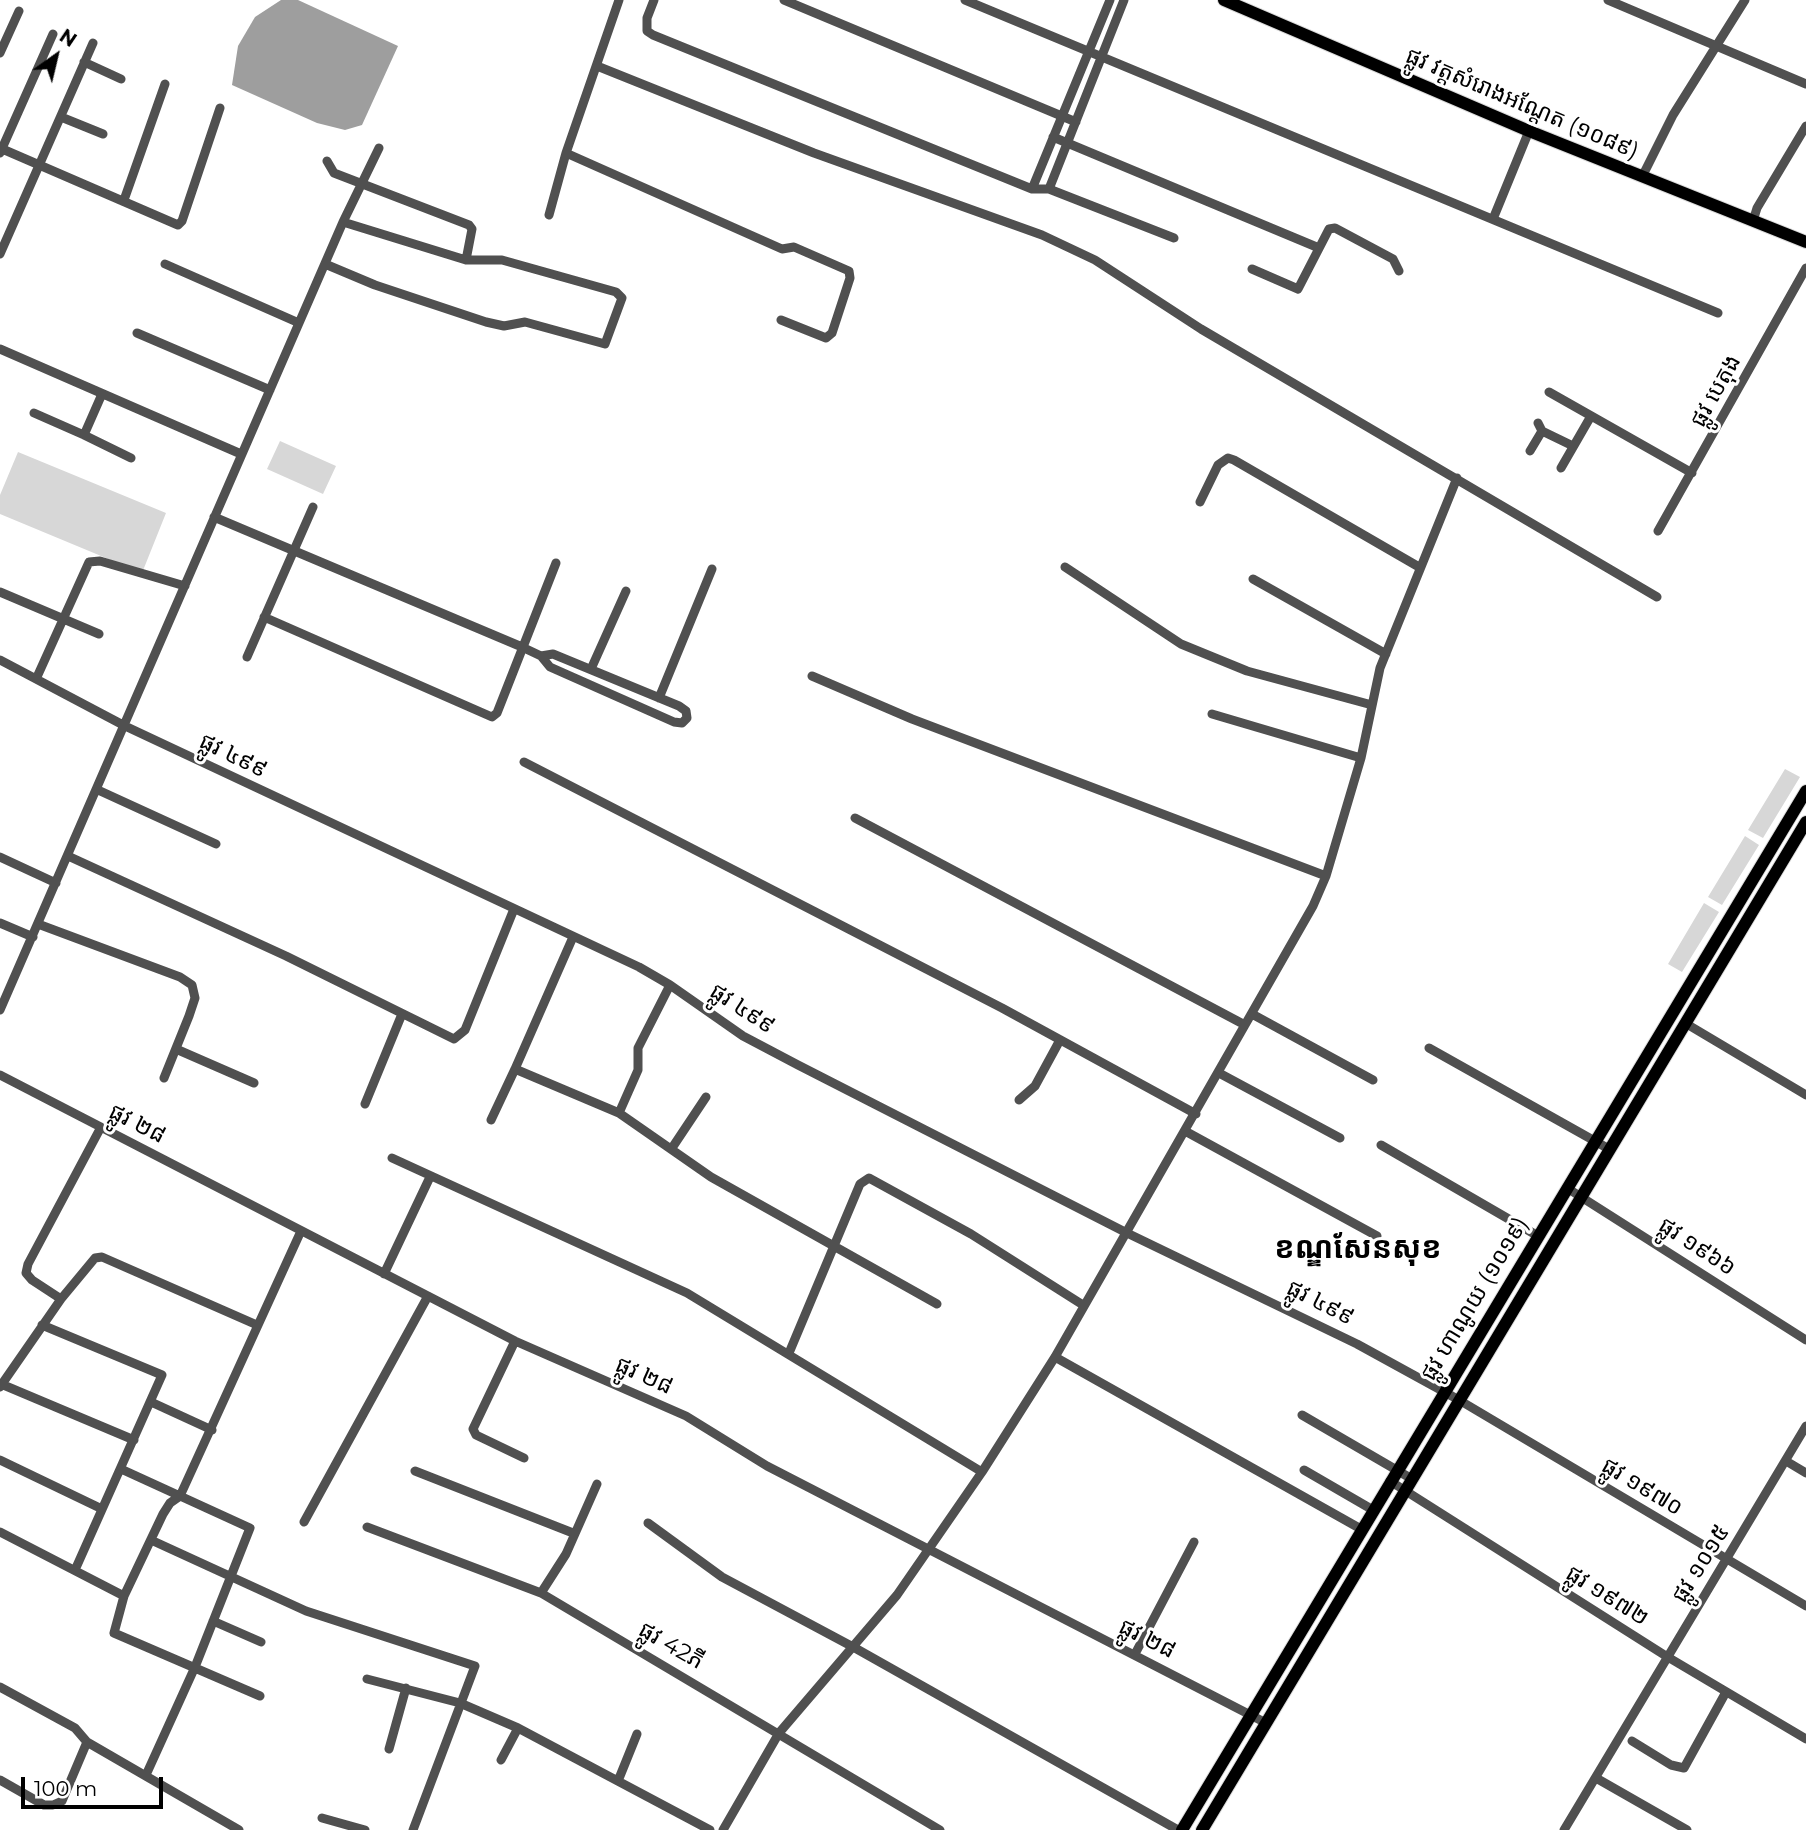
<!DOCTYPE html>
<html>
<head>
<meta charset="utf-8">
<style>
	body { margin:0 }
	#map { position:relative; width:1806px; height:1830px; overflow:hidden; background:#fff; font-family:Montserrat,sans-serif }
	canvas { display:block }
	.north { position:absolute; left:21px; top:21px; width:70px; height:70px; -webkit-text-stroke:5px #fff; paint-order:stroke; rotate:34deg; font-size:19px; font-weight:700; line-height:28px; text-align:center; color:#000 }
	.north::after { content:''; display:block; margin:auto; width:24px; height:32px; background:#000; clip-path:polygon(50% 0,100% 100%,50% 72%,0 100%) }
	.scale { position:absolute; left:21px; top:1777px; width:142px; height:32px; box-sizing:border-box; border:4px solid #000; border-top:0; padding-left:9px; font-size:21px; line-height:24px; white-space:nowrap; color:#000; -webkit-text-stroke:5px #fff; paint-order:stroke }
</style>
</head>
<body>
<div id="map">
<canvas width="1806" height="1830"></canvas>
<div class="north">N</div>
<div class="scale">100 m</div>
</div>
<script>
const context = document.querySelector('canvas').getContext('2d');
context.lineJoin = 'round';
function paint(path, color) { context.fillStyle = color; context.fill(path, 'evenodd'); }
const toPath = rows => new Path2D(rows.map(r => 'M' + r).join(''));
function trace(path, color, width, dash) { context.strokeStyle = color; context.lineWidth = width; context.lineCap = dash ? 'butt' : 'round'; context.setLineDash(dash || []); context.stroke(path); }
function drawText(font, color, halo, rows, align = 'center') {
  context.font = font + ' Montserrat,"Noto Sans Khmer",sans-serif'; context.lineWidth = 6; context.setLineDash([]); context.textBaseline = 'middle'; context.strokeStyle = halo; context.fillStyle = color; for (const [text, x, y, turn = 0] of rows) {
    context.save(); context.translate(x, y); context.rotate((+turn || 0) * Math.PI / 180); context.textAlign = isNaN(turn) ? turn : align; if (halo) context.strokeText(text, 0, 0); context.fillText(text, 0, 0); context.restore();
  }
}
paint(toPath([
	[280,441,336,466,323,494,267,469],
	[18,452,166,513,142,573,0,514,0,495],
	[1785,769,1800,777,1763,838,1748,830],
	[1745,836,1759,845,1722,905,1708,897],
	[1704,903,1719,912,1682,972,1668,964]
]), '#d7d7d7');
paint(toPath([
	[281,0,298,0,398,46,362,125,345,130,317,123,232,85,238,46,255,17]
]), '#9e9e9e');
const major = toPath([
	[1224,0,1529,131,1806,242],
	[1182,1830,1806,791],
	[1202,1830,1806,822]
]);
trace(major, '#dbdbdb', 14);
trace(toPath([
	[654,0,647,18,647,31,653,35,1032,189,1049,189,1174,238],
	[784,0,1076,122],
	[965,0,1718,313],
	[1608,0,1806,84],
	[0,53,19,11],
	[84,62,121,79],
	[597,66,814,153,1042,235,1095,260,1201,329,1657,597],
	[61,117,103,134],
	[1053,137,1319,248],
	[0,148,178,225,182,221,220,108],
	[0,153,53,34],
	[566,153,782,249,794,247,849,271,850,278,832,333,826,338,781,320],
	[327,161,334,173,469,225,472,229,466,260],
	[1642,177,1673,115,1745,0],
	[1032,189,1110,0],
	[1049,189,1124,0],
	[124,200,165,84],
	[549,215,566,153,619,0],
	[1493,219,1529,131],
	[1753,221,1757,208,1806,126],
	[0,254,93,43],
	[165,264,299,323],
	[325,264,375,285,486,322,504,326,525,322,605,344,622,298,616,292,502,260,466,260,343,222],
	[1252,269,1298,289,1329,229,1335,228,1393,259,1399,271],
	[137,333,270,390],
	[0,349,241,454],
	[1549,392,1692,473],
	[34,413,84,435,102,394],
	[1538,423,1542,431,1573,446],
	[84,435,131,458],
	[1530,451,1542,431],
	[1561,468,1591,416],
	[1200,502,1218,465,1228,458,1234,460,1419,567],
	[214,517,522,647,541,656,550,667,674,722,682,723,687,718,686,711,679,706,553,654,541,656],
	[1658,531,1806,268],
	[1065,567,1181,644,1247,671,1372,705],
	[1253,579,1386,654],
	[0,592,99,634],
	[264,617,492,717,497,713,556,563],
	[247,657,313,507],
	[0,660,125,726,639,967,670,985,743,1036,798,1065,1127,1233,1357,1344,1459,1400,1806,1606],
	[591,669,626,591],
	[812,676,912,719,1326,876],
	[37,677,89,562,100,561,185,586],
	[659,698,712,569],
	[1212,714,1361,758],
	[524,762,1002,1008,1196,1114],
	[98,790,216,844],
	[855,818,1245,1025],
	[68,856,286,956,454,1039,465,1030,514,909],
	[0,857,56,883],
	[0,923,33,937],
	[38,924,180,977,192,985,195,998,189,1016,164,1078],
	[573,937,515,1069,619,1113,711,1177,937,1304],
	[0,1010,343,222,379,148],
	[1252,1014,1373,1080],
	[1685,1023,1806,1095],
	[1429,1048,1609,1149],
	[176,1049,254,1083],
	[1219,1073,1340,1138],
	[0,1075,515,1341,686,1416,767,1466,1266,1723],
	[1019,1100,1035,1086,1060,1040],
	[365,1104,402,1014],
	[619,1113,638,1070,638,1048,670,985],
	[491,1120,515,1069],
	[1185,1131,1377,1236],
	[1381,1145,1538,1236],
	[672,1148,706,1097],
	[392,1158,687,1293,982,1472],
	[1567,1188,1806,1340],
	[384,1274,430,1177],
	[61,1299,32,1280,26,1273,28,1264,101,1127],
	[42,1325,162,1375,75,1570],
	[515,1341,473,1429,476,1435,524,1458],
	[789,1353,860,1184,869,1178,971,1234,1083,1305],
	[1055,1357,1361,1529],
	[1,1384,134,1440],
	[0,1387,61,1299,95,1258,102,1257,257,1325],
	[151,1402,212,1430],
	[1302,1415,1412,1479],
	[0,1460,102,1509],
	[1786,1461,1806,1473],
	[121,1469,250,1528,195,1667,146,1775],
	[1304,1470,1373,1510],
	[415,1471,573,1533],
	[1390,1481,1666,1656,1806,1739],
	[304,1522,428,1296],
	[648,1523,722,1577,855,1648,1178,1830],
	[367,1527,541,1593,940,1830],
	[0,1532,124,1596],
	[151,1540,306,1611,475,1666,413,1830],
	[541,1593,566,1554,597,1484],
	[213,1621,261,1642],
	[1135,1654,1194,1542],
	[367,1679,460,1703,518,1728,710,1830],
	[0,1687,75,1728,87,1742,239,1830],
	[260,1696,114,1633,124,1596,163,1514,170,1503,180,1496,301,1231],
	[1632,1741,1671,1765,1684,1768,1726,1692],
	[389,1749,406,1688],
	[501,1760,518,1728],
	[1596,1778,1687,1830],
	[0,1780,44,1805,53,1805,62,1801,87,1742],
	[618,1781,637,1734],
	[322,1818,365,1830],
	[723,1830,779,1733,897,1595,982,1472,1055,1357,1313,906,1326,876,1361,758,1380,668,1457,478],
	[1564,1830,1806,1426]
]), '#505050', 9);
trace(major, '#000', 12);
drawText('23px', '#000', '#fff', [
	["ផ្លូវ វត្តសំរោងអណ្ដែត (១០៨៩)",1522,104,23],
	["ផ្លូវ បេតុង",1716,391,-61],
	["ផ្លូវ ៤៩៩",233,756,26],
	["ផ្លូវ ៤៩៩",742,1009,33],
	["ផ្លូវ ២៨",137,1124,27],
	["ផ្លូវ ១៩៦៦",1697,1247,33],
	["ផ្លូវ ហាណូយ (១០១៩)",1475,1299,-59],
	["ផ្លូវ ៤៩៩",1320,1303,27],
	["ផ្លូវ ២៨",644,1376,24],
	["ផ្លូវ ១៩៧០",1642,1487,31],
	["ផ្លូវ ១០១៥",1701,1564,-58],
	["ផ្លូវ ១៩៧២",1607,1596,32],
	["ផ្លូវ ២៨",1147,1639,27],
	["ផ្លូវ 42ភី",671,1646,30]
]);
drawText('bold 30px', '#000', '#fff', [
	["ខណ្ឌសែនសុខ",1358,1249]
]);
</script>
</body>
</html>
